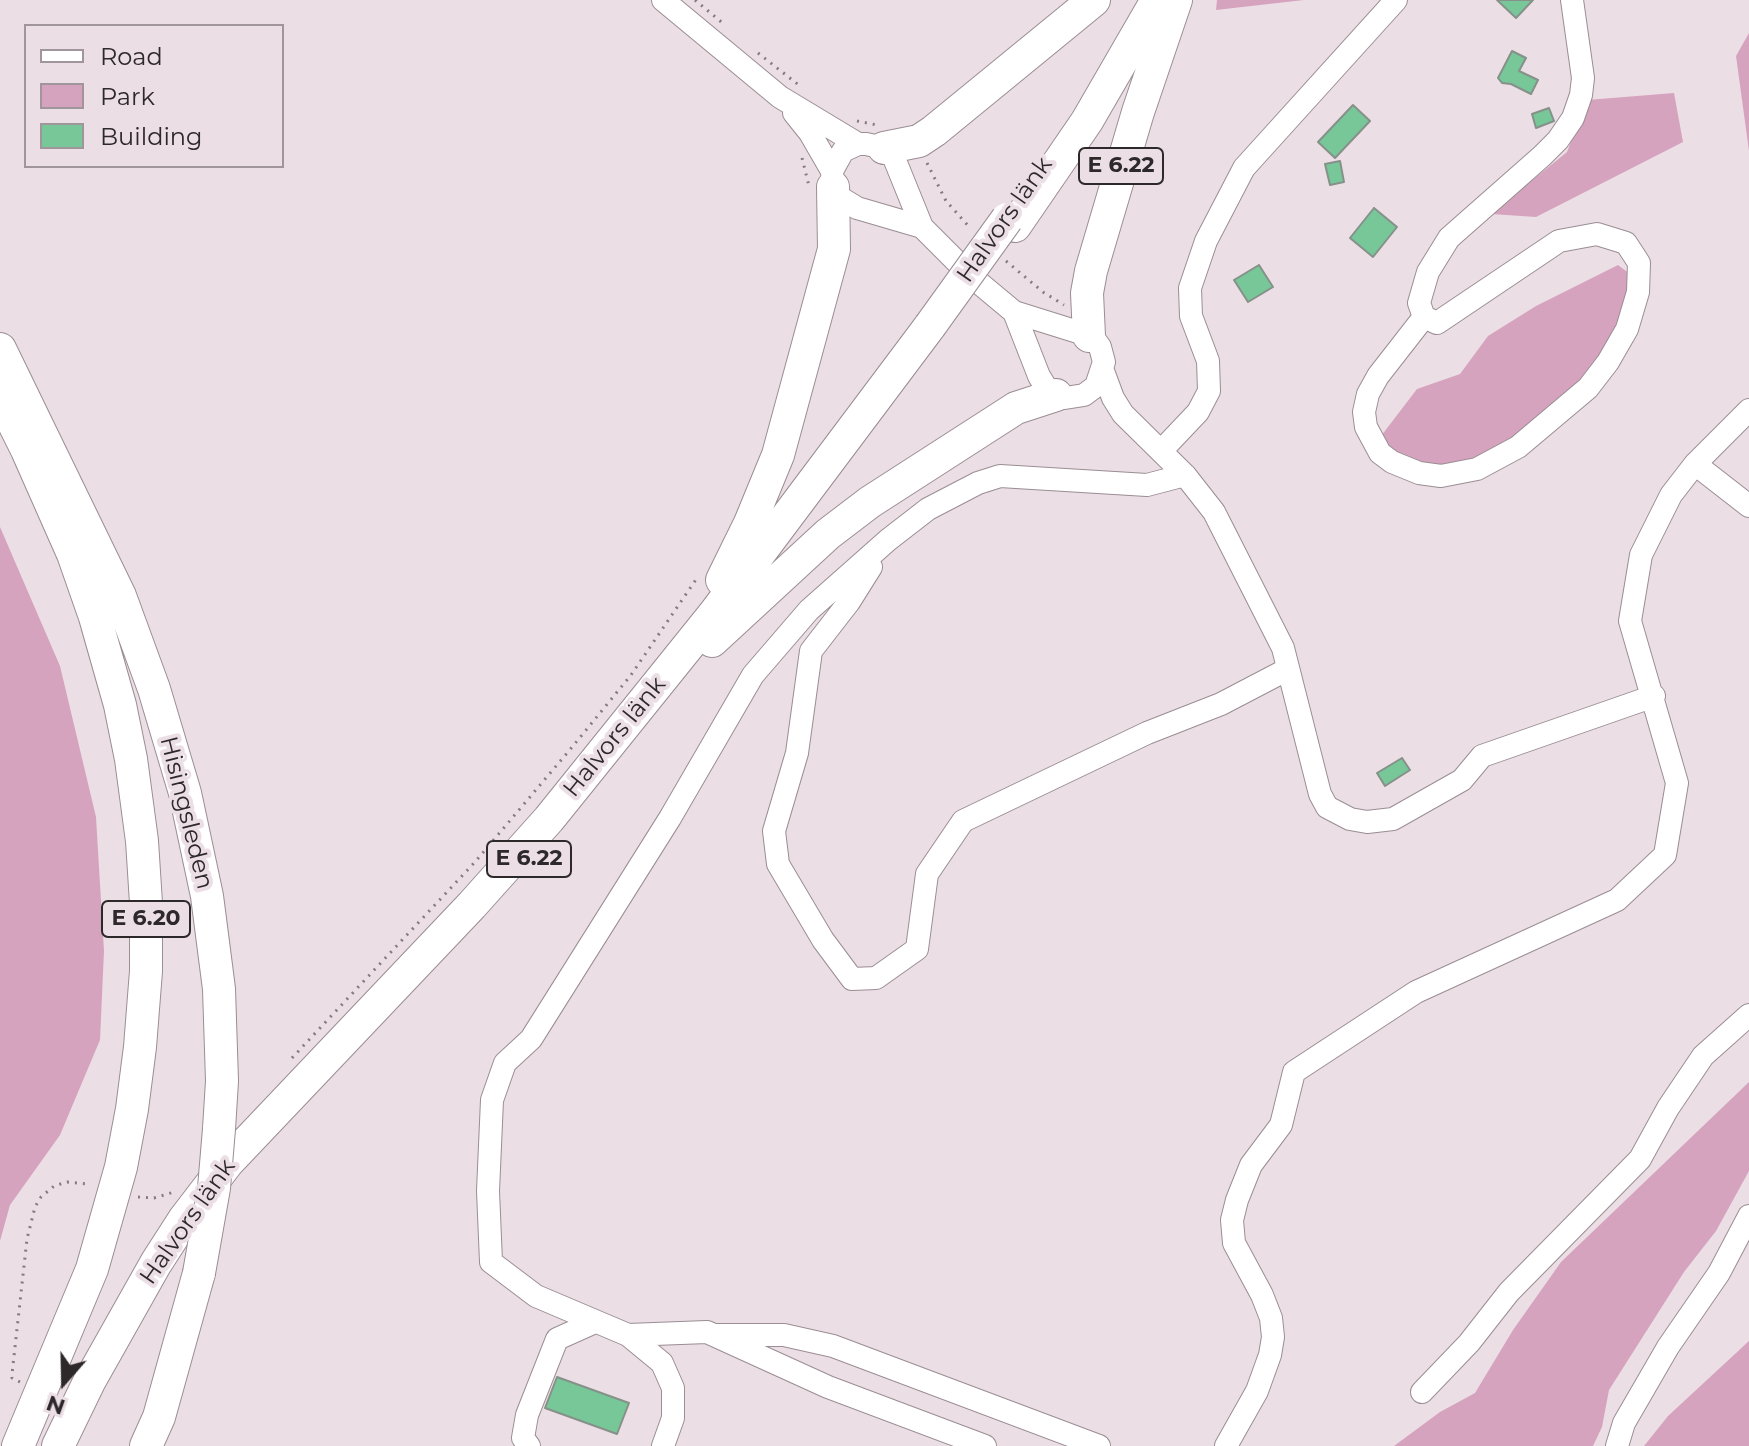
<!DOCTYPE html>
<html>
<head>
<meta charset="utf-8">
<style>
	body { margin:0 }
	#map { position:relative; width:1749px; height:1446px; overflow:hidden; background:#ecdee5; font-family:Montserrat,sans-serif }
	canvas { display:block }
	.legend { position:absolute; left:24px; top:24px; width:260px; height:144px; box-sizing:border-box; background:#ecdee5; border:2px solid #a0959a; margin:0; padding:10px 14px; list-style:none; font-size:24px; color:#2d282a }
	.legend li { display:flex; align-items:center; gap:16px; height:40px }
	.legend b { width:40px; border:2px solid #a0959a }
	.north { position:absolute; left:24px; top:1342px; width:80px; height:80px; -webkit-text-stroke:6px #ecdee5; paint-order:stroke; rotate:200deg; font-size:22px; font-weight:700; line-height:32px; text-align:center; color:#2d282a }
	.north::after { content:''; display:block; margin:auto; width:28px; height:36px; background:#2d282a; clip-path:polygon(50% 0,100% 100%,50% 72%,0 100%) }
</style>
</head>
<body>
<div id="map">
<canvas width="1749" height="1446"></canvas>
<ul class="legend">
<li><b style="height:10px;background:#fff"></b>Road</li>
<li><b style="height:22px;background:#d6a3bf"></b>Park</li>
<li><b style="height:22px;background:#77c799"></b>Building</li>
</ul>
<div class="north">N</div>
</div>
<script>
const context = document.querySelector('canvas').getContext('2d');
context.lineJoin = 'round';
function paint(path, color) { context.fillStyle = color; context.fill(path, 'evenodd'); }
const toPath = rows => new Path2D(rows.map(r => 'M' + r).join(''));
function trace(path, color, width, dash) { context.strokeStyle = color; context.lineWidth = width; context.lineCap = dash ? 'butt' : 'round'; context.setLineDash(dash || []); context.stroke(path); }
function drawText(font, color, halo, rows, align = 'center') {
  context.font = font + ' Montserrat,sans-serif'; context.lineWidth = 8; context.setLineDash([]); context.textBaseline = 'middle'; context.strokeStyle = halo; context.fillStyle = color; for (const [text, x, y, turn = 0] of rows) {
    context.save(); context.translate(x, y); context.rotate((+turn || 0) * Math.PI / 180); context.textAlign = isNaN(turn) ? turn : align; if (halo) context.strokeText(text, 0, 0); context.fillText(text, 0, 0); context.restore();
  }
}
paint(toPath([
	[1217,0,1304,0,1216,10],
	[1749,33,1749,151,1736,56],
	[1674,93,1683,142,1536,217,1491,214,1567,152,1587,100],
	[1618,265,1630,274,1626,310,1603,360,1511,442,1470,460,1430,467,1400,456,1378,440,1417,389,1460,374,1488,336,1536,306],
	[0,527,60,666,96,817,104,951,100,1040,60,1135,10,1205,0,1241],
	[1749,1082,1749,1171,1716,1231,1684,1272,1609,1390,1602,1427,1593,1446,1394,1446,1440,1412,1475,1393,1513,1330,1561,1262],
	[1749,1341,1749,1446,1644,1446,1668,1416]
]), '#d6a3bf');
const building = toPath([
	[1497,0,1533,0,1516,18,1497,0],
	[1512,51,1526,58,1519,71,1538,80,1531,94,1511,84,1502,83,1498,78,1512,51],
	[1353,105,1370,121,1335,158,1318,142,1353,105],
	[1549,108,1554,121,1536,128,1532,114,1549,108],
	[1340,161,1344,182,1330,185,1325,164,1340,161],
	[1374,208,1397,227,1373,257,1350,238,1374,208],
	[1259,265,1273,287,1248,302,1234,280,1259,265],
	[1402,758,1410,770,1385,786,1377,773,1402,758],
	[557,1377,629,1403,617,1434,545,1408,557,1377]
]);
paint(building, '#77c799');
trace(building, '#859189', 2);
const minor = toPath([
	[663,0,780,97,858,144],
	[794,113,810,133,832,171],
	[922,227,857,208,839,197,833,187,832,171,843,151,858,144,866,144,884,148,892,153,922,227,972,277,1014,312,1078,332,1095,340,1100,347,1104,362,1096,386,1084,395,1065,398,1056,395,1045,386,1039,376,1014,312],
	[1424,317,1378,376,1368,394,1364,412,1366,427,1380,453,1392,462,1419,473,1441,476,1477,469,1518,447,1588,388,1608,362,1627,329,1638,292,1639,263,1626,243,1597,234,1559,241,1437,323,1424,317,1419,303,1428,272,1449,238,1542,156,1558,140,1573,118,1581,95,1583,78,1572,0],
	[1103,371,1113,398,1123,414,1185,475,1214,512,1283,648,1320,794,1327,807,1350,819,1367,822,1393,819,1462,780,1482,756,1654,696],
	[1162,450,1198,412,1209,391,1208,361,1191,316,1190,288,1206,241,1244,168,1396,0],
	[1695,464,1749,506],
	[871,567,849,602,811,651,797,753,774,831,778,864,823,940,852,979,876,978,917,949,927,874,963,821,1147,733,1221,704,1288,669],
	[628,1335,707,1332,828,1387,985,1446],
	[714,1335,784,1335,833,1346,1099,1446],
	[1422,1392,1469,1343,1509,1292,1640,1159,1668,1108,1703,1056,1749,1015],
	[529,1446,523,1438,527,1415,557,1339,595,1322],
	[663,1446,673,1418,673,1388,662,1363,628,1335,536,1296,491,1262,488,1191,492,1100,505,1063,531,1039,670,818,753,675,809,610,888,540,928,509,978,483,1000,476,1147,485,1185,475],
	[1226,1446,1257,1391,1270,1355,1273,1337,1271,1318,1262,1295,1234,1243,1232,1220,1237,1200,1251,1165,1281,1125,1294,1072,1416,992,1617,900,1665,855,1677,783,1630,621,1641,555,1671,495,1695,464,1749,410],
	[1617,1446,1624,1423,1668,1347,1719,1273,1749,1216]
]);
const highway = toPath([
	[884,148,919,141,934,131,1094,0],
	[1015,226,1087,121,1157,0],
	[1089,336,1087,293,1091,271,1138,112,1176,0],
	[0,349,120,596,154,689,185,793,207,896,219,989,222,1081,219,1129],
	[0,396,27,450,73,554,95,617,120,705,131,759,142,841,146,903,146,971,140,1047,132,1109,121,1167,92,1269,18,1446],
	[722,580,750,523,778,455,834,249,833,187],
	[712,641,828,534,870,502,1016,408,1056,395],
	[58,1446,89,1382,156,1263,185,1218,228,1162,472,905,549,819,714,614,930,326],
	[146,1446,159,1417,199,1273]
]);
trace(minor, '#9a8d93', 24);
trace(highway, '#9a8d93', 34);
trace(toPath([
	[695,0,725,25],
	[758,53,800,86],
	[857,121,877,125],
	[802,158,809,186],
	[927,163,946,201,971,229],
	[1006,261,1043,292,1064,305],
	[292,1058,475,862,573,746,631,675,697,578],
	[138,1197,154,1198,174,1192],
	[20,1382,12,1378,12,1374,27,1239,35,1207,41,1197,54,1186,67,1182,87,1184]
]), '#847b80', 3, [2, 6]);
trace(minor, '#fff', 22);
trace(highway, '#fff', 32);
const highwayBridge = toPath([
	[930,326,1007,219],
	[199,1273,214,1188,219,1129]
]);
trace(highwayBridge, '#9a8d93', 34, []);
trace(highwayBridge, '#fff', 32);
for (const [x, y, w] of [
	[1121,166,84],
	[529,859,84],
	[146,919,88]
]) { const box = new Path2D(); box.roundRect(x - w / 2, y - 18, w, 36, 6); context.fillStyle = '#ecdee5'; context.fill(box); trace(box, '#2d282a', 2); }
drawText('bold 22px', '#2d282a', null, [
	["E 6.22",1121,166],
	["E 6.22",529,859],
	["E 6.20",146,919]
]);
drawText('24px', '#2d282a', '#ecdee5', [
	["Halvors länk",1005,220,-55],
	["Halvors länk",615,737,-51],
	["Hisingsleden",186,813,76],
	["Halvors länk",188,1222,-55]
]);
</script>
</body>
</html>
